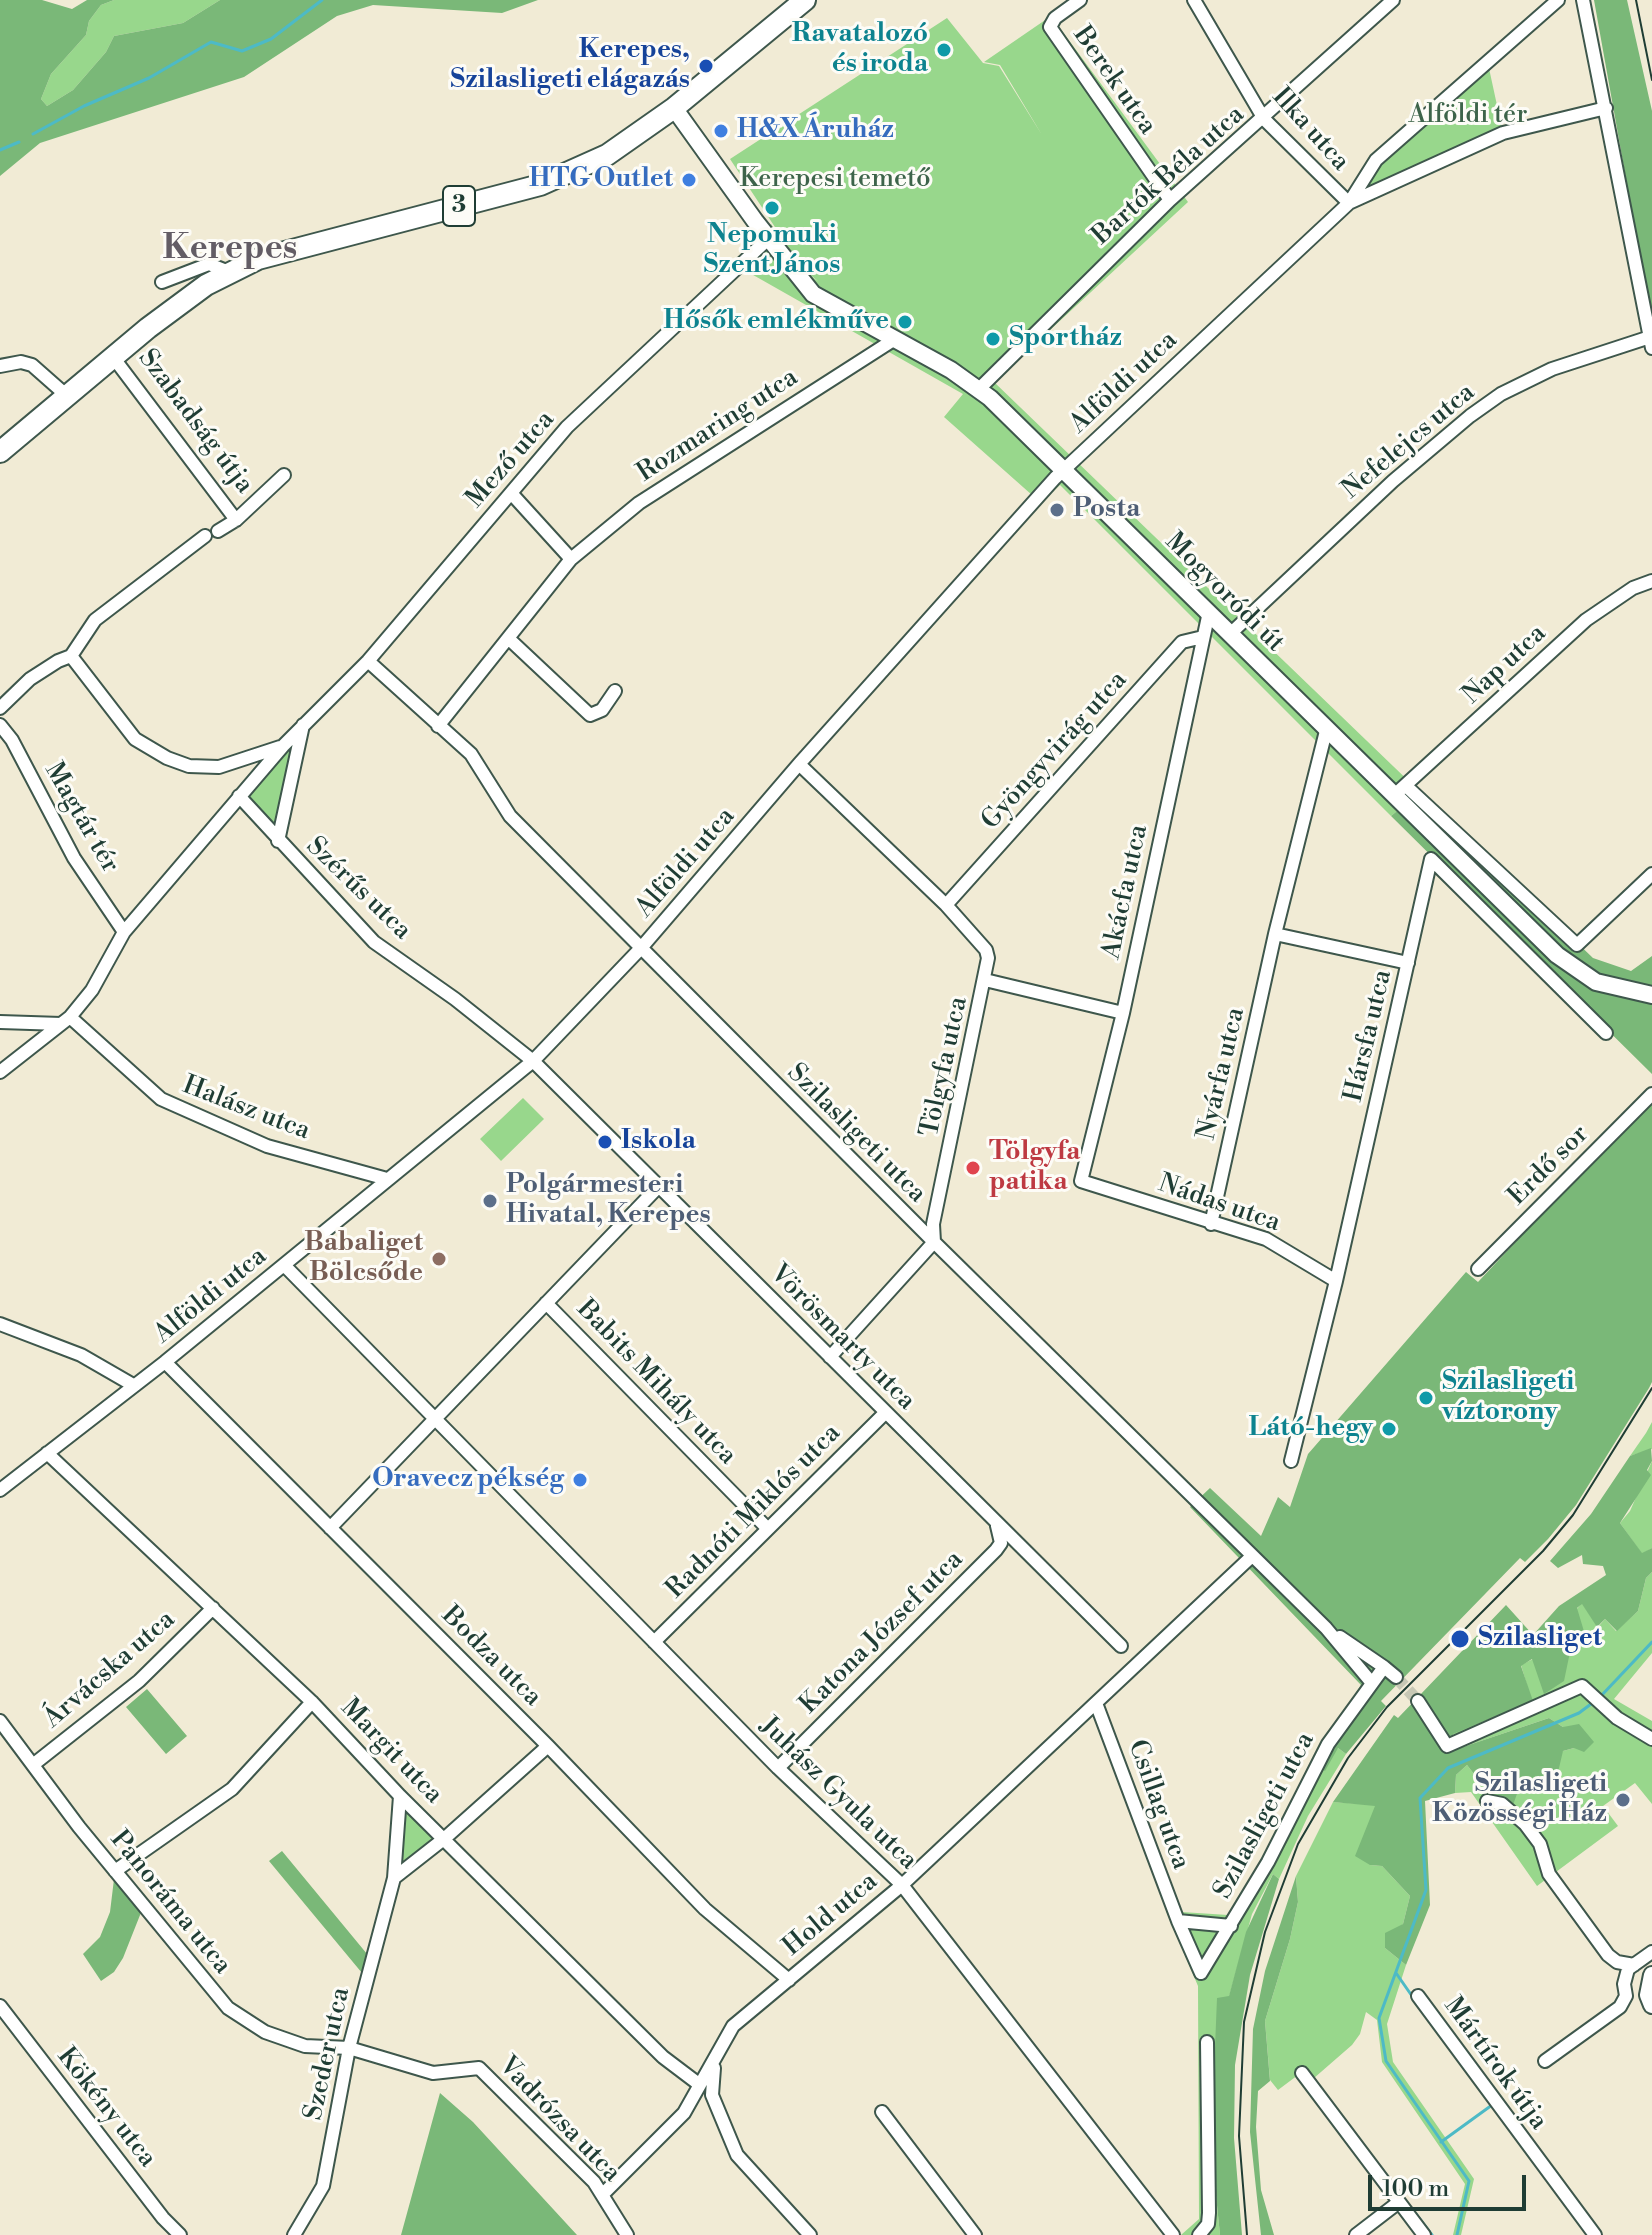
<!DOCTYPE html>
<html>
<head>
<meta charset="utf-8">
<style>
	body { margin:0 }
	#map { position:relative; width:1652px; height:2235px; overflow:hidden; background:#f1ebd5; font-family:"Libre Bodoni",serif }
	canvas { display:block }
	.scale { position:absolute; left:1368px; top:2175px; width:158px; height:36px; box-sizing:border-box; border:4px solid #1f3d34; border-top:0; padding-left:10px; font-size:24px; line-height:28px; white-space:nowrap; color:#1f3d34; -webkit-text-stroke:6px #fdfcf7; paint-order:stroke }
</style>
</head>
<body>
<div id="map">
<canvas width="1652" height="2235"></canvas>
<div class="scale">100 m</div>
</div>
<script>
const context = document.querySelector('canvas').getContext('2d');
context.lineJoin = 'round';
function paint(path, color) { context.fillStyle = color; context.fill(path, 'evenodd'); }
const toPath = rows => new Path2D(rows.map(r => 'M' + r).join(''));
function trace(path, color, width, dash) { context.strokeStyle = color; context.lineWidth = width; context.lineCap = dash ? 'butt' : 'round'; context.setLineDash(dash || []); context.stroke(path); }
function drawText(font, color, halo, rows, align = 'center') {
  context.font = font + ' "Libre Bodoni",serif'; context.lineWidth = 6; context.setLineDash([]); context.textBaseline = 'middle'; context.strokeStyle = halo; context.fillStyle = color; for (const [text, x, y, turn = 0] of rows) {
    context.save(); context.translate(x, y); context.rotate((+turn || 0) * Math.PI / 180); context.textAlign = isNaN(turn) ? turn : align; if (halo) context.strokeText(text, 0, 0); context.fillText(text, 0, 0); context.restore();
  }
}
paint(toPath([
	[114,0,220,0,183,23,114,36,106,52,73,90,47,106,41,99,51,74,86,35,89,21,101,5],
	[1051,16,1188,202,994,382,1420,792,1391,816,1060,485,1041,503,944,417,963,394,732,263,771,224,801,269,819,282,802,268,730,159,947,18,983,63,999,66,1042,135,1000,65,984,62],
	[1487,59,1503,133,1349,203,1376,160],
	[303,725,278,841,239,796],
	[523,1098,544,1119,501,1161,480,1139],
	[1652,1422,1652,1449,1630,1456,1646,1433],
	[1652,1461,1652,1548,1642,1554,1620,1523,1630,1511],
	[1652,1572,1652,1653,1614,1699,1652,1721,1652,1804,1635,1783,1603,1806,1618,1826,1537,1886,1471,1792,1455,1793,1456,1775,1467,1765,1494,1800,1518,1791,1538,1778,1563,1751,1574,1748,1563,1727,1549,1718,1457,1749,1453,1733,1532,1702,1521,1665,1533,1659,1582,1603,1598,1627,1605,1619,1616,1631,1638,1611,1646,1578],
	[1338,1748,1346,1754,1308,1816,1279,1879,1273,1874,1252,1914,1229,1997,1211,2146,1220,2235,1181,2235,1199,2219,1198,1986,1166,1911,1228,1915,1265,1858,1312,1762],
	[400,1796,445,1838,394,1878],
	[1333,1802,1376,1805,1370,1865,1382,1866,1410,1896,1403,1924,1385,1948,1406,1965,1387,2024,1393,2062,1474,2179,1461,2235,1453,2235,1465,2184,1382,2062,1377,2020,1366,2012,1360,2034,1352,2045,1306,2085,1298,2075,1278,2090,1270,2080,1265,2021,1290,1939,1298,1902,1296,1876]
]), '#98d78c');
paint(toPath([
	[0,0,42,0,72,9,87,0,114,0,101,5,89,21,86,35,51,74,41,99,47,106,73,90,106,52,114,36,183,23,220,0,538,0,502,13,373,5,337,16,244,77,40,143,0,176],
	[1594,0,1627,0,1652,111,1652,324],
	[1420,792,1593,958,1631,971,1652,956,1652,1074,1391,816],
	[1652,1097,1652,1382,1649,1388,1576,1505,1548,1539,1525,1562,1520,1558,1381,1701,1386,1706,1346,1754,1338,1748,1325,1771,1312,1762,1361,1685,1190,1507,1210,1488,1261,1536,1278,1497,1290,1507,1308,1454,1466,1272,1478,1282],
	[1651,1448,1652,1461,1647,1470,1651,1475,1620,1523,1642,1553,1652,1548,1652,1572,1646,1578,1638,1611,1617,1631,1605,1619,1597,1627,1582,1604,1577,1608,1586,1638,1570,1652,1564,1681,1544,1694,1532,1659,1521,1666,1533,1701,1453,1734,1457,1749,1549,1718,1563,1727,1579,1724,1594,1742,1584,1752,1574,1748,1563,1751,1555,1785,1537,1779,1518,1791,1513,1805,1494,1800,1467,1765,1456,1775,1455,1793,1425,1801,1430,1905,1406,1965,1385,1948,1385,1933,1403,1924,1410,1896,1382,1866,1370,1865,1355,1856,1375,1806,1333,1802,1394,1715,1398,1718,1506,1605,1533,1635,1559,1606,1606,1575,1603,1566,1583,1564,1582,1555,1558,1568,1550,1561,1591,1514,1630,1456],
	[147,1689,187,1736,166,1754,126,1707],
	[282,1851,372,1960,367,1979,269,1861],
	[115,1871,144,1905,123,1958,114,1972,101,1981,83,1954,100,1937,110,1912],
	[1273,1874,1279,1879,1250,1975,1235,2065,1234,2138,1242,2235,1220,2235,1211,2146,1217,1998,1229,1996,1246,1932],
	[1296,1876,1298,1902,1290,1939,1265,2021,1270,2081,1258,2091,1256,2127,1261,2190,1274,2235,1261,2235,1250,2132,1253,2029,1265,1971],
	[440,2093,473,2122,577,2235,401,2235]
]), '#7ab878');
trace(toPath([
	[33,134,84,106,149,78,211,42,242,51,271,39,322,0],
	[0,150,19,142],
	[1601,1696,1652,1642],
	[1396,1973,1412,1996],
	[1441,2142,1492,2105],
	[1412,2209,1432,2235],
	[1457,2235,1469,2181,1386,2061,1379,2018,1426,1890,1420,1798,1448,1768,1579,1713,1595,1701]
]), '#4dbac6', 3);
trace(toPath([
	[1396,1677,1418,1701]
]), '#c7c8b5', 12, [12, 6]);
const minor = toPath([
	[1080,0,1055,18,1050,27,1170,200],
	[1194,0,1264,119,1349,203],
	[1583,0,1652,348],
	[1351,202,1503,133,1606,108],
	[162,282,209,264,229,272],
	[113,357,236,520],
	[0,366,21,362,32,365,66,395],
	[979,389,1170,200,1393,0],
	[511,493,571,559],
	[218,531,236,520,284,475],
	[1209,612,1123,1013,1081,1181,1266,1239,1336,1281],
	[1230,634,1393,481,1470,416,1501,394,1552,369,1650,337],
	[508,638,590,715,602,710,615,691],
	[71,656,135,739,167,758,189,766,219,767,280,747],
	[368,661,471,754,510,816,934,1242,1326,1628,1371,1682],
	[0,708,30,679,58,661,71,656,95,620,205,536],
	[0,725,12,740,74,858,124,932],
	[438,726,571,559,639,503,895,339],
	[799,764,946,905,986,950,988,958,933,1224,934,1242,830,1357],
	[1406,786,1577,945,1652,874],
	[1400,790,1586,620,1633,588,1652,581],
	[239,796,374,942,455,999,533,1061,1121,1646],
	[278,841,303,725],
	[1431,859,1606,1033],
	[946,905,1182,642,1203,637],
	[1275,934,1408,963],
	[985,980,1123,1013],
	[70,1017,161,1099,267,1146,387,1179],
	[0,1022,61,1024],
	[0,1072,70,1017,92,990,124,932,283,746,368,661,567,427,768,239],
	[1211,1224,1275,934,1327,727],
	[284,1265,778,1768,902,1885,1173,2235],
	[1478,1269,1652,1094],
	[546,1303,767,1528],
	[0,1324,81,1355,133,1385],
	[165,1362,548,1746,705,1909,789,1980],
	[47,1453,312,1702,400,1796,663,2057,700,2085],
	[1291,1461,1336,1281,1431,859],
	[0,1490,165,1362,533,1061,641,948,799,764,1055,478,1349,203,1376,160,1558,0],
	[330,1528,659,1186],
	[1340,1637,1384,1667],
	[654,1642,885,1413],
	[1418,1701,1447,1746,1582,1686,1617,1718,1652,1739],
	[1096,1703,1178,1921,1201,1973],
	[0,1721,79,1827,228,2008,265,2032,305,2046,349,2048,433,2073,479,2068,594,2182,627,2235],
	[34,1764,139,1681,213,1608],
	[778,1768,996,1550,1001,1543,997,1526],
	[1487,1801,1502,1804,1525,1824,1540,1844,1549,1874,1608,1955,1617,1962,1634,1965],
	[115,1871,232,1789,312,1702],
	[394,1878,400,1796],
	[1178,1921,1231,1926],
	[1201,1973,1268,1862,1328,1744,1384,1667,1396,1677],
	[1418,1996,1595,2235],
	[0,2006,163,2218,180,2235],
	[1545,2061,1620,2007,1626,1996,1624,1984,1628,1969,1652,1952],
	[714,2068,712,2095,737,2155,810,2235],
	[1302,2073,1424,2235],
	[882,2112,975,2235],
	[603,2194,684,2113,733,2026,902,1885,1251,1557],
	[294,2235,323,2186,349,2048,394,1878,445,1838,548,1746],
	[1199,2235,1208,2224,1209,2213,1207,2042],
	[1356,2235,1399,2202]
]);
const tertiary = toPath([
	[674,108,755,221,813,294,951,370,990,398,1557,955,1596,982,1652,995],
	[1652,1975,1648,1995,1652,2005]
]);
const primary = toPath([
	[0,452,148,328,206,285,258,259,540,185,607,155,674,108,805,0]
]);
trace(minor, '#3e574c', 16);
trace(tertiary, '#3e574c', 20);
trace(primary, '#3e574c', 24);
trace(minor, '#fff', 12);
trace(tertiary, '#fff', 16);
trace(primary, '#fff', 20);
trace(toPath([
	[1636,0,1652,80],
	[1247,2235,1239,2136,1244,2022,1265,1932,1298,1844,1348,1758,1387,1707,1543,1551,1573,1515,1652,1388]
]), '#1f3d34', 2);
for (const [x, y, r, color] of [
	[944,50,8,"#0f9aa8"],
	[706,66,8,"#1a4fb4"],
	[721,131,8,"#3f7fe0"],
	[689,180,8,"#3f7fe0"],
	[772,208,8,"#0f9aa8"],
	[905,322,8,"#0f9aa8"],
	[993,339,8,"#0f9aa8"],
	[1057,510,8,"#5c6f8a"],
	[605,1142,8,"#1a4fb4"],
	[973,1168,8,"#e0444e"],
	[490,1201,8,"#5c6f8a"],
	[439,1259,8,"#8d6e63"],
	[1426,1398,8,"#0f9aa8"],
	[1389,1429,8,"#0f9aa8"],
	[580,1480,8,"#3f7fe0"],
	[1460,1639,10,"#1a4fb4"],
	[1623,1800,8,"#5c6f8a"]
]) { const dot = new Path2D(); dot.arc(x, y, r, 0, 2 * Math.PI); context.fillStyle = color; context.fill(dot); trace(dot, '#fdfcf7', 3); }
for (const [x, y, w] of [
	[459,206,32]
]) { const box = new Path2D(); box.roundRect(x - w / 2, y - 20, w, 40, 6); context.fillStyle = '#fdfcf7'; context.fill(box); trace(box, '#1f3d34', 2); }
drawText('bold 24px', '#1f3d34', null, [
	["3",459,206]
]);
drawText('bold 26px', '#0d838f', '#fdfcf7', [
	["Ravatalozó",928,35],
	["és iroda",928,65],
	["Nepomuki",772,236,"center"],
	["Szent János",772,266,"center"],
	["Hősők emlékműve",889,322],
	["Sportház",1009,339,"left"],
	["Szilasligeti",1442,1383,"left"],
	["víztorony",1442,1413,"left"],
	["Látó-hegy",1373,1429]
], 'right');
drawText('bold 26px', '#164399', '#fdfcf7', [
	["Kerepes,",690,51,"right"],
	["Szilasligeti elágazás",690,81,"right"],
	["Iskola",621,1142],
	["Szilasliget",1478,1639]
], 'left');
drawText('26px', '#1f3d34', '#fdfcf7', [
	["Berek utca",1114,81,55],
	["Ilka utca",1310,130,48],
	["Bartók Béla utca",1169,176,-42],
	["Alföldi utca",1124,383,-43],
	["Szabadság útja",195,422,53],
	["Rozmaring utca",718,426,-33],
	["Nefelejcs utca",1409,442,-40],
	["Mező utca",511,460,-49],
	["Mogyoródi út",1224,593,45],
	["Nap utca",1505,665,-43],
	["Gyöngyvirág utca",1055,751,-48],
	["Magtár tér",81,818,60],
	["Alföldi utca",686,863,-49],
	["Szérűs utca",358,889,44],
	["Akácfa utca",1126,892,-78],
	["Hársfa utca",1369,1036,-77],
	["Tölgyfa utca",945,1067,-78],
	["Nyárfa utca",1222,1074,-77],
	["Halász utca",246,1109,21],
	["Szilasligeti utca",856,1134,45],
	["Erdő sor",1549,1166,-45],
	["Nádas utca",1219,1204,19],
	["Alföldi utca",211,1296,-39],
	["Vörösmarty utca",842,1338,45],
	["Babits Mihály utca",656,1383,46],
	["Radnóti Miklós utca",754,1512,-45],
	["Katona József utca",882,1633,-45],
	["Bodza utca",491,1657,45],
	["Árvácska utca",110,1670,-41],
	["Margit utca",391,1752,46],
	["Juhász Gyula utca",838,1794,44],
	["Csillag utca",1158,1805,70],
	["Szilasligeti utca",1265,1816,-62],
	["Panoráma utca",170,1903,51],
	["Hold utca",831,1915,-40],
	["Szeder utca",328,2054,-78],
	["Mártírok útja",1495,2064,54],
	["Kökény utca",106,2108,52],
	["Vadrózsa utca",559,2120,46]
]);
drawText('26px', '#3d644a', '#fdfcf7', [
	["Alföldi tér",1468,116],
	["Kerepesi temető",835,180]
]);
drawText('bold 26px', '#366cbe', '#fdfcf7', [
	["H&X Áruház",737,131,"left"],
	["HTG Outlet",673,180],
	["Oravecz pékség",564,1480]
], 'right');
drawText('bold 26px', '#4e5e75', '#fdfcf7', [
	["Posta",1073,510],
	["Polgármesteri",506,1186],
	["Hivatal, Kerepes",506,1216],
	["Szilasligeti",1607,1785,"right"],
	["Közösségi Ház",1607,1815,"right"]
], 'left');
drawText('bold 26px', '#be3a42', '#fdfcf7', [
	["Tölgyfa",989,1153],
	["patika",989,1183]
], 'left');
drawText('bold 26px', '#785e54', '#fdfcf7', [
	["Babaliget",423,1244],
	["Bölcsőde",423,1274]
], 'right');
drawText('bold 34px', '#635d65', '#fdfcf7', [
	["Kerepes",230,250]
]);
</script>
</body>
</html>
